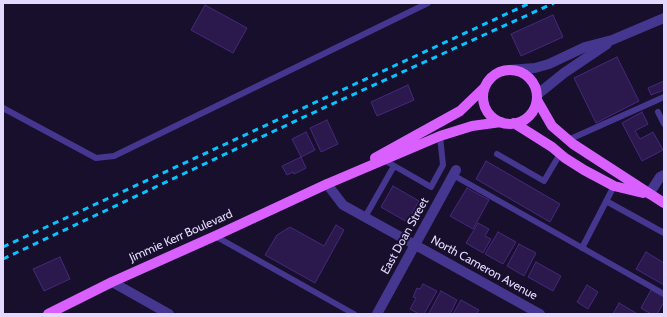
<!DOCTYPE html>
<html>
<head>
<meta charset="utf-8">
<style>
	body { margin:0 }
	#map { position:relative; width:667px; height:317px; overflow:hidden; background:#180f2c; font-family:Cabin,sans-serif }
	canvas { display:block }
	.frame { position:absolute; inset:0; border:4px solid #e3d9ff; pointer-events:none }
</style>
</head>
<body>
<div id="map">
<canvas width="667" height="317"></canvas>
<div class="frame"></div>
</div>
<script>
const context = document.querySelector('canvas').getContext('2d');
context.lineJoin = 'round';
function paint(path, color) { context.fillStyle = color; context.fill(path, 'evenodd'); }
const toPath = rows => new Path2D(rows.map(r => 'M' + r).join(''));
function trace(path, color, width, dash) { context.strokeStyle = color; context.lineWidth = width; context.lineCap = dash ? 'butt' : 'round'; context.setLineDash(dash || []); context.stroke(path); }
function drawText(font, color, halo, rows, align = 'center') {
  context.font = font + ' Cabin,sans-serif'; context.lineWidth = 4; context.setLineDash([]); context.textBaseline = 'middle'; context.strokeStyle = halo; context.fillStyle = color; for (const [text, x, y, turn = 0] of rows) {
    context.save(); context.translate(x, y); context.rotate((+turn || 0) * Math.PI / 180); context.textAlign = isNaN(turn) ? turn : align; if (halo) context.strokeText(text, 0, 0); context.fillText(text, 0, 0); context.restore();
  }
}
const building = toPath([
	[205,5,247,28,233,53,191,30,205,5],
	[553,15,563,37,521,56,511,34,553,15],
	[617,57,639,101,596,123,574,78,617,57],
	[664,81,664,90,651,95,648,88,664,81],
	[408,85,414,100,377,116,371,102,408,85],
	[642,112,648,124,635,131,640,139,653,132,663,150,642,161,622,123,642,112],
	[327,120,338,144,321,152,310,128,327,120],
	[306,132,315,150,301,157,292,139,306,132],
	[301,157,306,168,294,174,293,172,287,175,282,166,301,157],
	[486,161,560,204,550,222,476,179,486,161],
	[393,186,419,201,407,222,381,207,393,186],
	[467,188,489,200,473,229,450,216,467,188],
	[478,223,489,229,485,236,491,239,483,253,466,243,478,223],
	[336,225,344,230,315,283,265,255,277,235,290,227,324,246,336,225],
	[498,232,516,242,503,264,485,254,498,232],
	[519,244,536,253,524,276,507,266,519,244],
	[646,252,664,263,664,285,636,269,646,252],
	[60,257,70,279,44,291,33,269,60,257],
	[536,262,561,276,553,291,528,277,536,262],
	[423,284,437,291,424,314,419,314,410,309,416,298,413,297,417,288,420,289,423,284],
	[587,285,598,292,588,309,577,302,587,285],
	[651,290,664,297,664,302,657,314,651,314,641,308,651,290],
	[441,291,457,300,450,314,431,314,429,313,441,291],
	[461,300,479,310,476,314,453,314,461,300],
	[619,303,636,313,636,314,613,314,619,303]
]);
paint(building, '#2b194e');
trace(building, '#45297c', 1);
trace(toPath([
	[3,108,96,158,114,156,428,3],
	[658,112,664,124],
	[568,140,664,97],
	[497,154,544,181,560,154],
	[384,160,431,187,443,165,440,136],
	[453,175,664,294],
	[606,201,664,233],
	[365,217,394,166],
	[215,236,354,314],
	[582,248,614,186]
]), '#45368f', 6);
trace(toPath([
	[509,70,535,68,549,64,585,47,612,40,664,18],
	[538,94,564,73,607,44],
	[327,184,343,205,540,314],
	[649,194,660,177,664,175],
	[112,282,169,314],
	[377,314,456,170]
]), '#45368f', 10);
trace(toPath([
	'483 97a27 27 0 1 1 54 0a27 27 0 1 1-54 0Z',
	[537,100,552,126,573,144,664,203],
	[514,123,552,147,565,158,584,170,614,186,643,193],
	[375,158,460,111,485,87],
	[48,314,112,282,215,236,327,184,440,136,472,126,501,122]
]), '#d960ff', 10);
trace(toPath([
	[3,247,530,3],
	[3,259,306,116,554,3]
]), '#05c4ff', 3, [6, 5]);
drawText('12px', '#e3d9ff', '#180f2c', [
	["Jimmie Kerr Boulevard",181,236,-24],
	["East Doan Street",405,236,-61],
	["North Cameron Avenue",484,268,29]
]);
</script>
</body>
</html>
